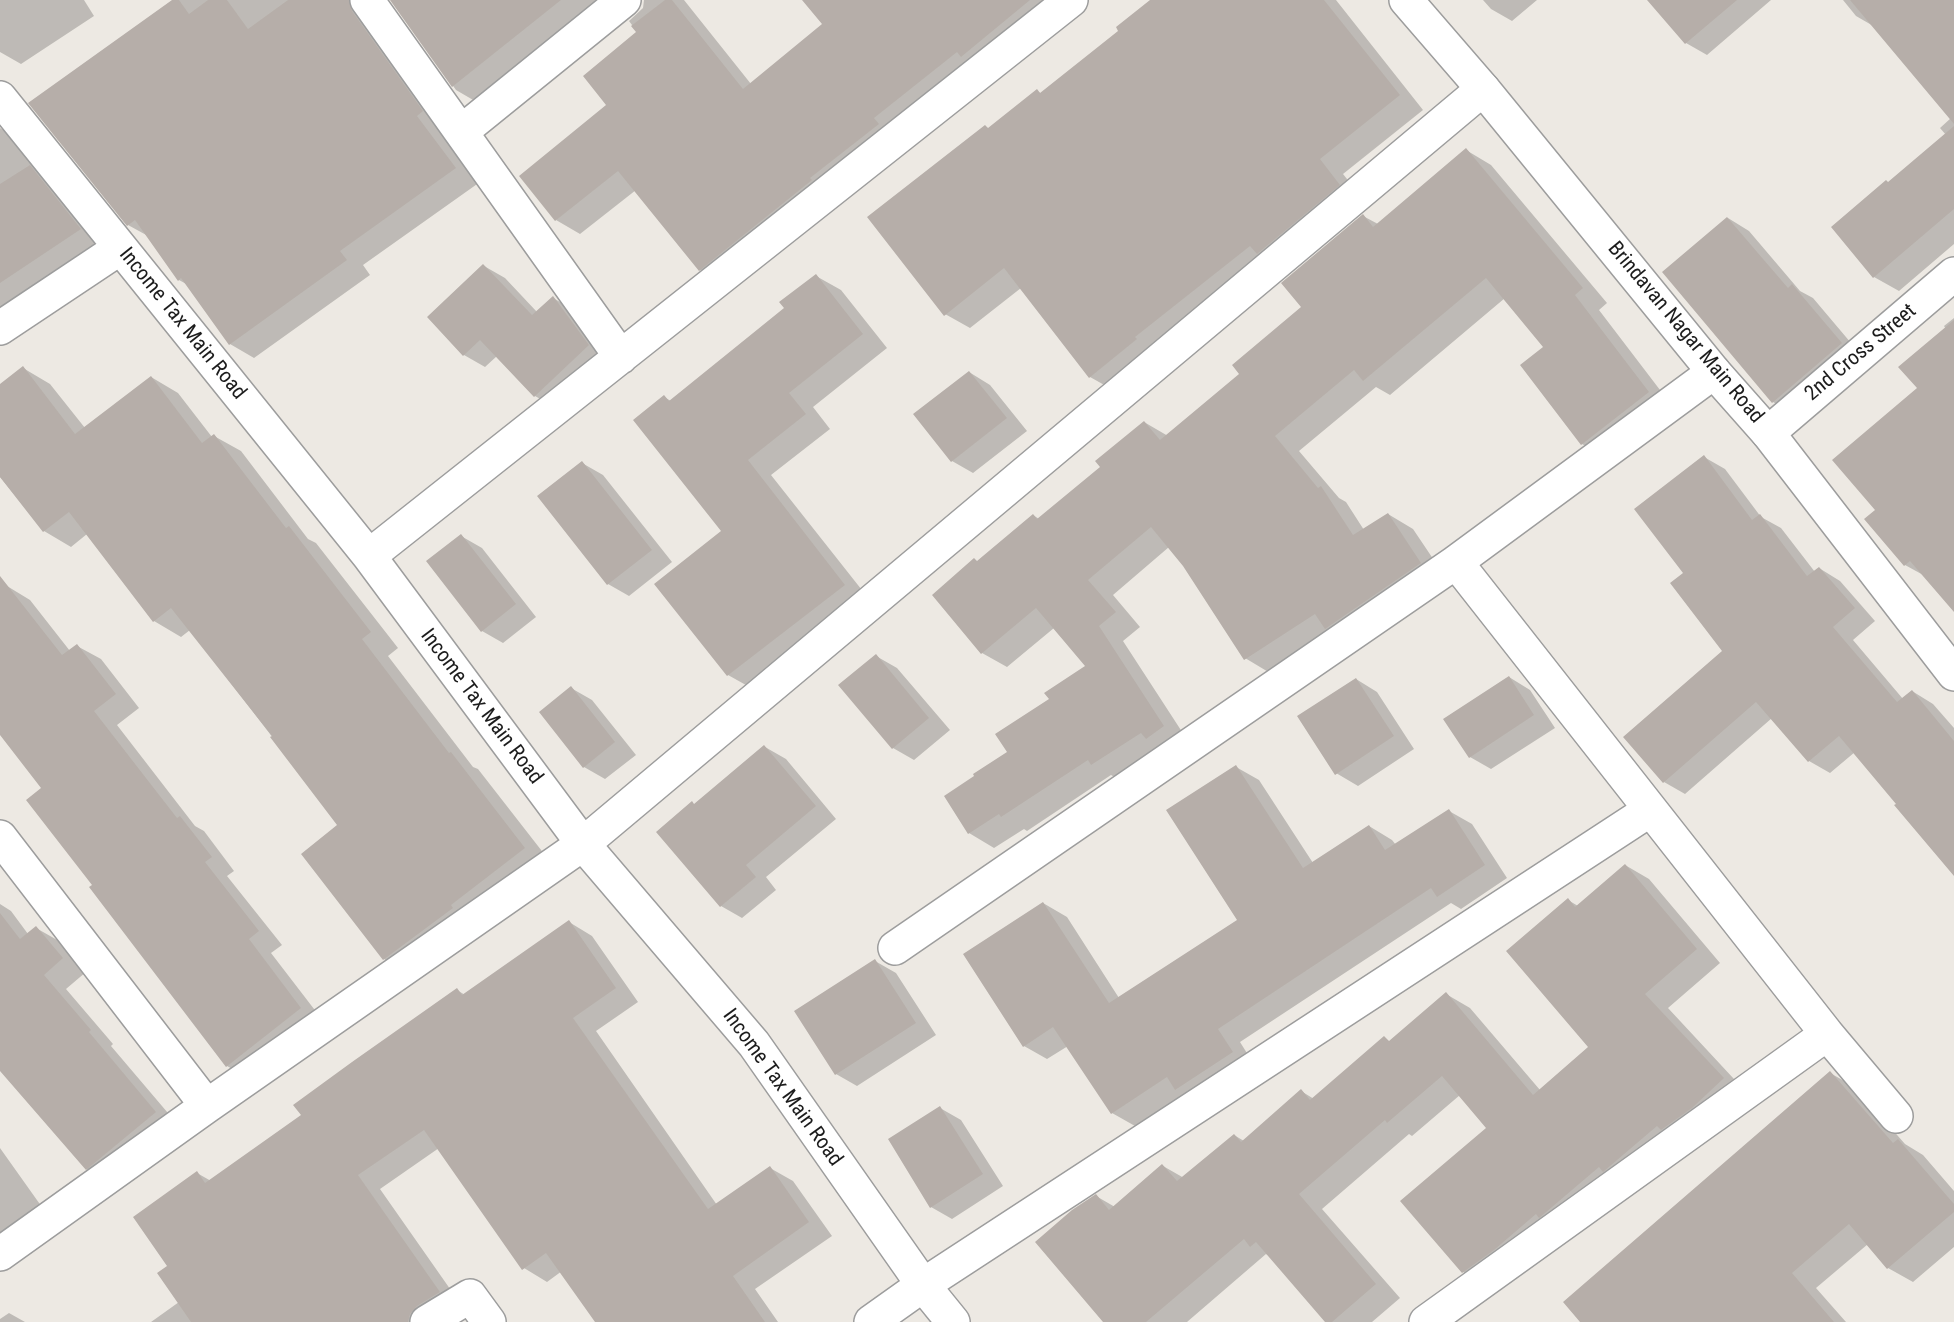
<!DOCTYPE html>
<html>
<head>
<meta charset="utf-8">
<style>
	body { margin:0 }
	canvas { display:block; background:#ede9e3 }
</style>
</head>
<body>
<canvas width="1954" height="1322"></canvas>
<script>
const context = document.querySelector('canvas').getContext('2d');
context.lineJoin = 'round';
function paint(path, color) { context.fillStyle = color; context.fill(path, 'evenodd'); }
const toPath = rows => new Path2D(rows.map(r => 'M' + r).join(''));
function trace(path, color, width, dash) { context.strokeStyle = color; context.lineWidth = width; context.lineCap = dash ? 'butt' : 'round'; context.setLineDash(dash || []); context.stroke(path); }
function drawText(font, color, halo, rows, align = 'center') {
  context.font = font + ' "Roboto Condensed",sans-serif'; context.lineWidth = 5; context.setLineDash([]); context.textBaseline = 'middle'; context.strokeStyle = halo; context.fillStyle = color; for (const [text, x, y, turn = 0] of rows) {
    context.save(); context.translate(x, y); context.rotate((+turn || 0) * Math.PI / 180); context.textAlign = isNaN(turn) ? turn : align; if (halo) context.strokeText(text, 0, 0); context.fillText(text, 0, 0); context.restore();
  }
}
paint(toPath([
	[0,0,84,0,94,16,21,64,0,52],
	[175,0,379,0,480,182,363,265,370,275,254,358,230,344,188,285,179,280,148,236,128,225],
	[392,0,603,0,480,104,456,90],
	[644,0,684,0,751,84,824,25,804,0,1080,0,724,284,700,270,636,190,580,234,556,220,608,105,638,33,629,21,643,8],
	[1153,0,1336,0,1423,110,1343,174,1363,199,1115,391,1090,377,1021,288,970,328,945,314,986,127,989,129,1037,91,1042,94,1121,31],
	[1483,0,1537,0,1512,21,1491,9],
	[1649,0,1771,0,1707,55,1686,43],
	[1843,0,1954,0,1954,244,1899,291,1874,277,1889,183,1946,135,1940,128,1951,118,1875,27,1856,16],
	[0,128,25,143,108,245,0,317],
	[1466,150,1491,165,1607,303,1599,310,1673,407,1607,458,1582,444,1545,347,1505,298,1390,395,1376,387,1299,451,1339,498,1346,502,1364,530,1388,514,1413,529,1446,578,1270,673,1245,658,1184,565,1169,547,1113,595,1140,627,1123,641,1188,741,1118,779,1111,775,1027,831,1024,829,994,848,969,833,976,777,1009,753,1051,700,1087,667,1054,628,1007,667,982,653,978,562,1033,515,1039,519,1102,467,1144,422,1168,436,1241,374,1303,307,1363,216,1378,224],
	[1728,218,1749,231,1800,291,1813,298,1862,356,1794,414,1773,402],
	[484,266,505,278,537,312,553,298,574,310,609,357,556,408,535,396,497,356,485,367,464,355,429,318],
	[816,276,841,290,887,348,813,407,830,429,771,475,869,599,753,689,728,675,723,531,664,397,671,401,786,309],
	[1954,318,1954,610,1925,576,1905,565,1877,510,1919,388,1946,329,1944,326],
	[23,368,50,384,85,428,151,377,178,393,212,437,214,436,241,451,308,539,316,543,398,648,388,656,473,767,478,769,552,864,411,975,384,959,303,854,340,825,190,630,181,637,154,621,87,534,71,547,44,531,0,477,0,386],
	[969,372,990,385,1027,431,973,473,952,461],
	[1704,457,1725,469,1761,517,1781,528,1815,572,1819,568,1840,581,1875,621,1853,640,1903,699,1912,691,1933,704,1954,728,1954,870,1855,752,1830,773,1809,761,1772,718,1685,794,1664,782,1724,652,1685,573],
	[582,463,603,475,672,562,629,596,608,584,539,497],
	[461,536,482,548,536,617,503,643,482,631],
	[7,586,30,600,70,651,77,646,101,659,139,708,117,725,195,826,204,831,234,871,227,876,282,945,271,953,324,1022,250,1079,227,1066,94,885,43,788,0,733,0,591],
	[876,656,897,668,950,730,914,760,893,748],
	[1509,677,1530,690,1555,728,1491,769,1470,757],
	[1356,679,1377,692,1414,749,1358,786,1336,773],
	[571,688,592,700,636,755,605,779,584,767],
	[765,747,786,759,836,819,766,877,776,890,742,918,721,906,692,803,695,805],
	[1236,767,1259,780,1313,863,1369,826,1392,840,1396,845,1449,811,1472,824,1507,878,1461,909,1451,903,1240,1042,1255,1066,1199,1102,1185,1094,1135,1126,1112,1113,1068,1046,1047,1059,1024,1046,1043,903,1067,917,1119,998,1239,920],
	[1625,865,1649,879,1720,963,1668,1008,1747,1093,1487,1286,1463,1272,1488,1128,1460,1095,1412,1136,1409,1134,1322,1209,1400,1298,1372,1322,1327,1322,1271,1257,1266,1254,1187,1322,1105,1322,1096,1196,1115,1207,1163,1166,1184,1178,1234,1135,1244,1141,1301,1091,1314,1099,1384,1038,1390,1042,1446,994,1470,1008,1540,1090,1590,1047,1568,900,1578,906],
	[0,904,11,911,28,934,36,928,59,941,86,972,66,989,113,1044,111,1046,179,1126,110,1182,87,1169,0,1068],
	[569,922,592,936,638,1002,596,1031,717,1205,770,1168,793,1181,832,1236,755,1289,778,1322,597,1322,562,1271,547,1282,524,1268,439,1148,380,1189,462,1306,438,1322,151,1322,179,1302,169,1267,197,1173,211,1181,303,1116,457,990,465,995],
	[875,961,896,973,936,1035,857,1086,836,1074,796,1012],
	[1830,1073,1855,1087,1905,1144,1923,1155,1954,1191,1954,1247,1913,1282,1888,1268,1868,1244,1816,1288,1846,1322,1582,1322],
	[940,1108,961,1120,1003,1186,952,1219,931,1207],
	[0,1148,49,1217,0,1252],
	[9,1313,25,1322,0,1322,0,1319]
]), '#0003');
paint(toPath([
	[172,0,179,0,189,14,208,0,227,0,248,29,288,0,349,0,352,11,423,111,417,116,456,168,340,251,347,260,229,345,181,278,178,281,135,220,127,226,28,103],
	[390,0,561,0,452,87],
	[665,0,672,0,743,89,822,24,802,0,1030,0,961,57,957,52,874,118,879,124,810,178,812,180,699,271,618,171,555,221,519,176,606,105,583,76,636,32,631,26],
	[1150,0,1324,0,1400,95,1320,159,1340,185,1257,254,1250,246,1135,337,1137,339,1089,378,1004,268,944,316,867,217,985,125,988,128,1037,89,1040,93,1118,31,1116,27],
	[1647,0,1737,0,1685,44],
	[1850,0,1954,0,1954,124],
	[1954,126,1954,209,1873,278,1831,227,1886,180,1888,182],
	[1466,148,1583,288,1575,295,1649,392,1581,445,1520,365,1543,347,1486,278,1363,381,1354,370,1275,436,1318,488,1321,486,1353,535,1388,513,1421,563,1325,629,1315,614,1244,660,1183,566,1151,527,1088,580,1116,612,1099,626,1164,726,1146,739,1141,733,1091,765,1088,760,1001,817,999,814,968,834,944,796,974,776,973,774,1007,752,995,734,1049,699,1044,693,1085,666,1036,608,981,654,932,595,974,558,977,561,1033,514,1037,519,1100,467,1095,461,1144,421,1160,440,1239,374,1232,365,1301,307,1281,283,1363,214,1373,227],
	[30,165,81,229,0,283,0,184],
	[1727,217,1788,288,1792,284,1842,343,1772,403,1662,272],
	[483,264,532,315,553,296,589,345,534,397,480,340,463,356,427,317],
	[816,274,863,334,789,393,806,414,748,460,845,585,727,676,654,584,721,531,633,420,664,395,669,401,784,308,779,302],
	[1954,320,1954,612,1910,561,1904,566,1864,519,1875,510,1832,460,1917,388,1898,367],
	[23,366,75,434,151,376,202,443,214,434,286,528,289,526,371,632,362,639,449,753,451,752,525,848,451,905,453,908,383,960,301,854,337,825,270,737,272,736,171,608,153,622,69,512,43,532,0,477,0,384],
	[969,371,1007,418,951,462,913,414],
	[1704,455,1752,520,1760,514,1807,576,1819,567,1855,608,1833,627,1897,702,1912,690,1954,741,1954,876,1894,805,1896,804,1839,736,1808,762,1756,702,1663,783,1623,737,1722,651,1670,583,1683,573,1634,509],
	[582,461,652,550,607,585,537,496],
	[461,534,516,604,481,632,426,561],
	[0,576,62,655,77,644,116,694,94,711,177,818,180,816,212,857,205,862,259,931,249,939,301,1008,226,1067,89,887,92,885,26,800,41,788,0,735],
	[876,654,929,718,892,749,838,685],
	[1509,676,1534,715,1469,758,1443,719],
	[1356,678,1394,736,1335,775,1297,716],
	[571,686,615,742,583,768,539,712],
	[764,745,816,806,746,865,756,877,720,907,656,832,692,801,694,804],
	[1236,765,1303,868,1369,825,1385,850,1449,809,1485,865,1437,897,1431,888,1218,1029,1233,1052,1175,1090,1167,1077,1111,1114,1053,1027,1023,1047,963,954,1043,902,1109,1003,1237,920,1166,810],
	[1625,864,1697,949,1645,994,1724,1078,1692,1108,1661,1130,1657,1126,1603,1172,1599,1167,1545,1213,1539,1218,1536,1214,1494,1250,1462,1273,1400,1201,1486,1128,1442,1076,1387,1123,1385,1120,1299,1194,1376,1284,1332,1322,1325,1322,1256,1242,1250,1247,1244,1239,1146,1322,1103,1322,1035,1242,1072,1210,1096,1194,1109,1210,1162,1164,1177,1181,1234,1134,1241,1142,1301,1089,1310,1100,1384,1036,1389,1041,1446,992,1533,1095,1588,1047,1506,951,1568,898,1575,907],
	[0,913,20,939,36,926,63,958,44,975,91,1030,89,1032,156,1112,86,1170,0,1071],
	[569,920,616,988,573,1018,708,1209,770,1166,809,1222,733,1276,765,1322,595,1322,546,1253,522,1270,424,1130,358,1175,440,1292,417,1306,410,1314,408,1322,191,1322,157,1273,167,1266,133,1217,197,1171,205,1183,301,1115,293,1105,352,1062,457,988,462,995],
	[875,959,916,1023,835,1075,794,1011],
	[1830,1071,1893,1143,1898,1139,1954,1204,1954,1212,1887,1269,1849,1224,1792,1273,1834,1322,1580,1322,1563,1302],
	[940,1106,983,1174,930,1208,888,1139]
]), '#b6aea9');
const minor = toPath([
	[367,0,621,357],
	[0,98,369,556,583,844,754,1044,923,1285,953,1322],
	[461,132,624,0],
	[0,328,120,248],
	[1768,433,1954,274],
	[369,556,1071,0],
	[1456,562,1827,1034,1896,1116],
	[0,837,207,1106],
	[895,948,1456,562,1714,372],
	[0,1254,207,1106,583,844,1483,89],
	[427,1322,470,1296,489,1322],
	[871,1322,923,1285,1650,810],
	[1426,1322,1827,1034]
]);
const tertiary = toPath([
	[1406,0,1483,89,1714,372,1768,433,1954,674]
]);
trace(minor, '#9d9d9d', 36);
trace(tertiary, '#9d9d9d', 36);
trace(minor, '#fff', 33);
trace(tertiary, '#fff', 33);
drawText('21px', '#1c1c1c', '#fff', [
	["Income Tax Main Road",182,324,51],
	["Brindavan Nagar Main Road",1685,333,50],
	["2nd Cross Street",1861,353,-40],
	["Income Tax Main Road",481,707,53],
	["Income Tax Main Road",782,1088,54]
]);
</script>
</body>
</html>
